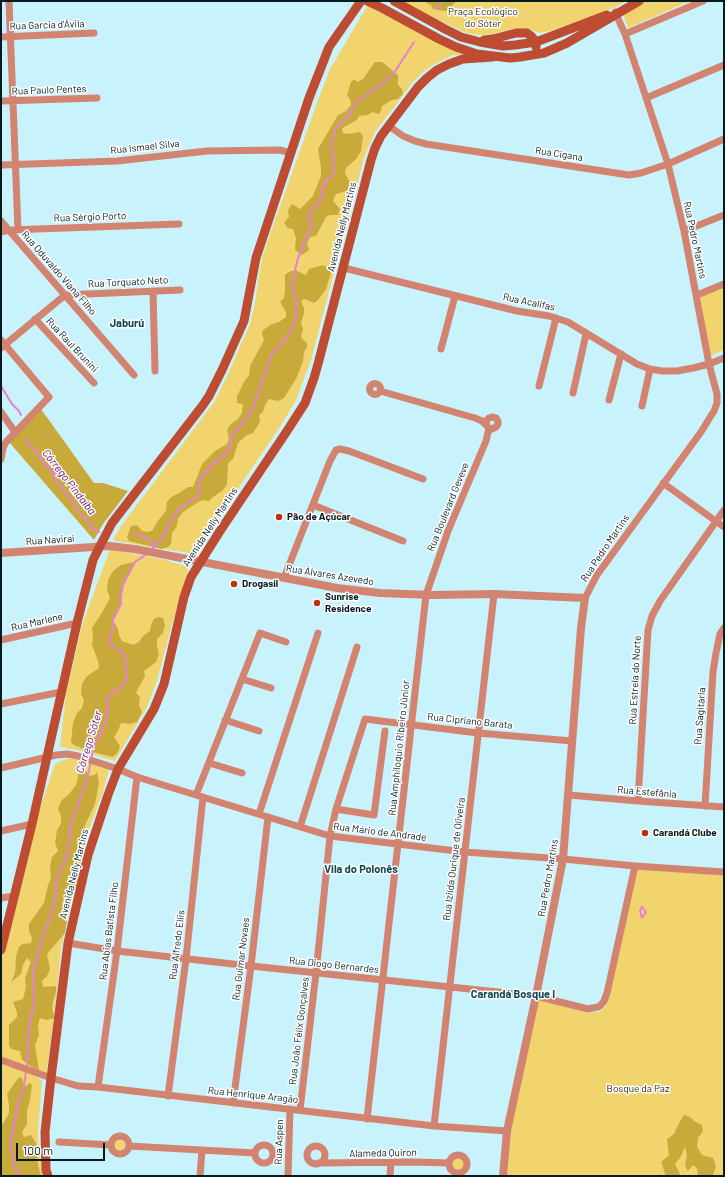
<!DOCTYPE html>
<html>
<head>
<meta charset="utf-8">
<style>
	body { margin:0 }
	#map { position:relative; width:725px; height:1177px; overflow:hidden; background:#c8f3fd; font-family:Barlow,sans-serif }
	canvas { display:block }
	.frame { position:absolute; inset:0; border:2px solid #051b1f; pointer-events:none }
	.scale { position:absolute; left:16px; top:1143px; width:89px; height:18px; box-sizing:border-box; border:2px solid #051b1f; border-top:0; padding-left:5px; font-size:12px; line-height:14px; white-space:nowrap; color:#051b1f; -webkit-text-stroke:3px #fff; paint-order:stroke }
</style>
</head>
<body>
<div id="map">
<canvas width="725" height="1177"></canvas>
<div class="frame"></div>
<div class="scale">100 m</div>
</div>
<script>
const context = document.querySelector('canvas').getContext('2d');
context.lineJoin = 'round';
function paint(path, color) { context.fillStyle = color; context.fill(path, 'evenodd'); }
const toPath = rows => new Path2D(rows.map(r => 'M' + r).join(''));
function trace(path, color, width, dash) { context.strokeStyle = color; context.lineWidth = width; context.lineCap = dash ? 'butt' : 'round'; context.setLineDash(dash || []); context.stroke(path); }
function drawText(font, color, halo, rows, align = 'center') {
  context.font = font + ' Barlow,sans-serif'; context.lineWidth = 3; context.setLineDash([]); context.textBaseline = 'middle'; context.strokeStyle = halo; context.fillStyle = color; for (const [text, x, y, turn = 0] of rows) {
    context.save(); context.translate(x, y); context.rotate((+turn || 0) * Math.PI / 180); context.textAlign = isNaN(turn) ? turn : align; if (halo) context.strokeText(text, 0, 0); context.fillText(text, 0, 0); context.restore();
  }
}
paint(toPath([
	[399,1,626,1,618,6,592,17,550,31,540,33,528,29,512,29,493,34,480,35,472,34,464,32],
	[644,1,690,1,628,28,623,14],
	[368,5,433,40,464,55,453,55,435,64,423,72,413,82,375,132,364,158,311,360,296,400,280,427,212,527,195,554,115,541,113,539,121,526,215,401,228,374,250,324,254,308,262,258,274,223,317,103,330,69],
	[724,286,724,350,710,356,700,296],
	[110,549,161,559,189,567,172,624,157,681,147,707,115,761,78,750,60,747,66,694,82,625],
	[66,759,79,759,109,769,103,792,88,832,61,948,56,999,46,1077,35,1075,42,1081,38,1133,39,1152,43,1176,1,1176,1,960,16,894,35,824,55,764],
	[635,869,724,875,724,1176,507,1176,509,1134,536,999,588,1013,599,1012,603,1009,606,1006,609,994],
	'113 1145a6 6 0 1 1 12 0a6 6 0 1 1-12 0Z',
	'452 1164a6 6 0 1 1 12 0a6 6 0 1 1-12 0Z'
]), '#f1d46d');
paint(toPath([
	[423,1,456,1,449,10,444,11,433,9,431,5],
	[375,62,382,62,398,75,398,85,402,89,403,94,398,99,392,100,382,106,381,111,379,114,372,112,368,115,359,116,357,120,344,127,342,129,343,133,349,134,360,132,363,136,361,151,357,158,346,168,345,173,349,181,349,185,347,191,336,194,333,201,340,209,338,215,330,215,326,217,316,236,310,237,307,243,309,250,302,255,295,250,296,238,293,229,288,228,284,223,289,217,288,210,292,204,300,209,313,196,321,176,321,168,318,149,338,115,346,111,351,105,350,99,347,95,351,82,354,79,357,82,363,79],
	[323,265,328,268,331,273,326,289,318,300,314,303,304,299,301,301,304,308,304,313,301,323,303,329,301,336,302,339,307,343,307,347,304,352,303,361,297,377,284,398,278,401,269,399,265,405,263,412,259,415,260,422,253,433,247,435,238,443,233,459,228,463,227,485,222,491,213,497,209,501,202,500,195,504,182,513,178,519,177,526,172,533,171,544,168,547,161,549,129,541,127,537,131,526,137,525,142,531,147,532,152,531,157,522,166,511,167,502,171,497,181,492,188,487,193,487,202,464,215,451,227,444,229,438,227,430,230,425,238,419,242,413,243,404,237,403,237,396,245,380,249,376,250,366,264,340,262,334,263,330,272,324,279,322,286,317,286,312,280,302,284,298,285,291,285,275,289,272,295,270,306,275,309,269],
	[41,409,94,483,103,483,128,491,103,524,94,540,9,442],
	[135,562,123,585,121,596,121,604,113,620,118,629,119,635,122,641,133,645,139,642,143,636,150,631,151,625,154,619,158,617,163,618,165,625,163,633,157,639,157,646,159,654,156,662,144,671,145,676,136,693,140,697,139,705,142,712,137,722,130,724,121,723,118,731,114,737,120,746,118,752,113,757,89,751,74,745,71,742,73,723,77,713,82,708,84,700,81,694,82,684,86,677,99,668,98,661,92,645,93,634,92,628,103,611,110,598,107,590,108,580,113,571,121,565],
	[83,768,87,771,88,776,95,775,97,772,99,783,95,804,85,825,82,847,80,852,80,862,76,872,78,879,77,887,71,895,64,898,62,903,67,920,65,933,47,954,50,969,47,976,42,981,43,987,56,986,56,992,53,1001,52,1009,55,1018,46,1020,40,1018,38,1025,39,1035,35,1045,39,1070,32,1067,22,1060,20,1051,11,1049,9,1045,9,1025,17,1017,17,1012,13,1002,23,999,26,987,25,978,31,962,27,958,23,965,21,974,11,982,15,973,16,956,19,947,22,944,31,943,32,938,29,931,29,924,44,903,48,885,51,878,50,867,52,857,58,851,55,843,57,830,61,824,61,816,58,809,61,801,70,793,76,785,79,773],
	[19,1077,22,1078,24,1086,26,1086,29,1083,32,1085,30,1100,27,1111,27,1124,22,1132,24,1137,31,1135,36,1143,38,1165,41,1176,1,1176,1,1127,9,1113,9,1105,7,1094],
	[684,1115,690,1117,694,1121,702,1125,703,1131,698,1138,697,1147,702,1155,713,1158,716,1166,713,1175,698,1176,697,1168,693,1165,688,1171,685,1166,687,1155,685,1147,680,1158,675,1164,680,1174,679,1176,666,1176,661,1162,669,1155,667,1139,674,1134,678,1125]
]), '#c8aa3b');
trace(toPath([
	[437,9,441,3,441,1],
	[1,386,12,404,19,411,21,415],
	[27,439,29,445,37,452,42,461,54,474,57,483,68,495,83,517,91,523,92,529,99,532],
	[134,533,152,541,153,548],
	[152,550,164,535,170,522,180,508,198,496,200,479,213,464,229,451,232,435,243,423,253,408,272,354,285,340,295,324,297,304,292,287,295,270,298,258,303,247,305,239,312,228,312,224,310,221,308,216,321,199,324,184,333,174,334,160,331,146,336,128,348,116,358,100,377,88,394,73,414,42],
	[642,907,646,912,642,918,640,911,642,907],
	[27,1067,29,1028,34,1003,33,971,43,936,54,907,58,874,67,857,71,824,88,776,94,745,103,729,108,710,107,701,109,696,123,685,127,677,126,664,123,652,111,645,109,640,113,628,113,620,121,604,121,596,123,585,135,562,147,554],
	[19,1176,13,1161,11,1141,19,1100,24,1086,26,1071]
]), '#e881d6', 2);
trace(toPath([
	[9,1,18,230],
	[625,34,703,1],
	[1,37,94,33],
	[646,98,724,65],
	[1,101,97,98],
	[389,126,403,136,415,141,426,144,629,175,641,173,668,164,724,139],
	[1,165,117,161,207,151,280,150,291,153],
	[1,221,134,375],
	[684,231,724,215],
	[1,232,9,230,179,224],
	[344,268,517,311,549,316,568,322,637,364,650,369,662,371,677,371,693,368,709,364,724,358],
	[153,291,155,371],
	[697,295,724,284],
	[35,319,94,383],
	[1,340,49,397,6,442,3,448,1,459],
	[1,348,65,295,180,290],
	[441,349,455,296],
	'369.5 389a5.5 5.5 0 1 1 11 0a5.5 5.5 0 1 1-11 0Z',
	[539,386,556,318],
	[380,391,475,418,482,421,489,428,492,429,496,427,498,424,498,421,496,418,492,417,489,418,487,420,486,424],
	[573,393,586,334],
	[609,400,621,354],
	[642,406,650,369],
	[1,412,15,432],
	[663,483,724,527],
	[313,505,403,541],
	[284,578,330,461,336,450,340,449,349,451,423,479],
	[585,598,597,575,701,432,714,411,717,403,717,394,709,364,684,231,668,164,625,34,615,12],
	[1,640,77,623],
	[242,679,271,688],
	[1,704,61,692],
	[225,720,259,731],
	[209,763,242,773],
	[1,768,56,755,67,754,78,756,118,769,137,777,330,836,465,852,563,859,635,866,724,872],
	[196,795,260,633,286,642],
	[569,795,638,801,724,807],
	[638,801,648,630,652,616,660,601,724,510],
	[705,806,713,672,716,653,720,634,724,628],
	[336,809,374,815,385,731],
	[259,814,318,633],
	[300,827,357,647],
	[1,831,32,824],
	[1,898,14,896],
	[68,943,117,951,251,966,536,996,588,1009,598,1007,601,1005,604,1001,607,993,635,866],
	[1,1060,51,1078,78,1086,98,1087,434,1126,507,1131],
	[98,1087,117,951,137,777],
	[168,1096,186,959,203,797],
	[233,1103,251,966,268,817],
	[300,1110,316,973,330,836,336,809,365,719,478,733,572,741],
	[367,1119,426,595,448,531,486,441,489,428],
	[434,1126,494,594],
	'111 1145a9 9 0 1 1 18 0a9 9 0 1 1-18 0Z',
	[59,1142,111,1145],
	'255 1154a9 9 0 1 1 18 0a9 9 0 1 1-18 0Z',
	[129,1146,255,1153],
	'307 1155a9 9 0 1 1 18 0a9 9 0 1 1-18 0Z',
	'449 1164a9 9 0 1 1 18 0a9 9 0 1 1-18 0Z',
	[318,1163,415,1162,449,1163],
	[200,1176,202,1150],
	[288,1176,290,1109],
	[390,1176,391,1162]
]), '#d28471', 7);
trace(toPath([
	[1,553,109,546,135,549,337,588,380,593,432,595,494,594,585,598,581,628,563,859,536,996,507,1131,503,1176]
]), '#d28471', 8);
trace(toPath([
	[367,1,382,8,439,39,456,47,477,54,510,58,520,57,544,53,567,43,639,1],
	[394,1,445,29,461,37,480,42,503,46,515,45,536,42,607,15],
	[484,40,493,39,516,33,527,33,531,36,536,42,536,47],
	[1,950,32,824,77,623,93,560,100,546,112,523,203,405,209,396,222,370,244,321,256,258,309,98,322,65,329,47,361,1],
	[48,1176,46,1170,45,1132,51,1078,68,943,88,855,108,795,118,769,154,709,164,684,184,597,191,577,220,531,287,431,305,403,314,378,318,364,371,160,375,148,381,136,418,87,427,78,437,70,449,64,463,59,493,57]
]), '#bd4c33', 9);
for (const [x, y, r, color] of [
	[279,517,4,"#bb310f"],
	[234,584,4,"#bb310f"],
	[317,603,4,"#bb310f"],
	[645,833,4,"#bb310f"]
]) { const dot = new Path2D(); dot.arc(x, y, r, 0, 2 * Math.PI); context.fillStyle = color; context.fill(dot); trace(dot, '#fff', 1.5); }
drawText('10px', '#302912', '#fff', [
	["Praça Ecológico",483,12],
	["do Sóter",483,24],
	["Bosque da Paz",638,1089]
]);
drawText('10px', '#051b1f', '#fff', [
	["Rua Garcia d'Ávila",47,25,-2],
	["Rua Paulo Pentes",49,90,-2],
	["Rua Ismael Silva",145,147,-6],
	["Rua Cigana",559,154,9],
	["Rua Sérgio Porto",90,217,-2],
	["Avenida Nelly Martins",342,227,-76],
	["Rua Pedro Martins",695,240,78],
	["Rua Oduvaldo Viana Filho",59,273,49],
	["Rua Torquato Neto",128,282,-3],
	["Rua Acalifas",529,302,12],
	["Rua Raul Brunini",72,345,47],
	["Rua Boulevard Geveve",448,507,-68],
	["Avenida Nelly Martins",210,527,-57],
	["Rua Naviraí",50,540,-4],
	["Rua Pedro Martins",605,548,-56],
	["Rua Álvares Azevedo",330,575,9],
	["Rua Marlene",37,622,-13],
	["Rua Estrela do Norte",635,680,-87],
	["Rua Sagitária",700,716,-86],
	["Rua Cipriano Barata",470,721,6],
	["Rua Amphiloquio Ribeiro Júnior",399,748,-84],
	["Rua Estefânia",647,792,5],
	["Rua Mário de Andrade",380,832,7],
	["Rua Izilda Ourique de Oliveira",454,859,-83],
	["Avenida Nelly Martins",74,874,-76],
	["Rua Pedro Martins",548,878,-80],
	["Rua Abias Batista Filho",109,931,-83],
	["Rua Alfredo Ellis",177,945,-83],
	["Rua Guimar Novaes",241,959,-83],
	["Rua Diogo Bernardes",334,965,6],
	["Rua João Félix Gonçalves",299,1031,-83],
	["Rua Henrique Aragão",253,1095,6],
	["Rua Aspen",279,1142,-88],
	["Alameda Quiron",383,1153,-1]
]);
drawText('bold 10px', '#051b1f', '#fff', [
	["Pão de Açúcar",287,517],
	["Drogasil",242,584],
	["Sunrise",325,597],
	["Residence",325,609],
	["Carandá Clube",653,833]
], 'left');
drawText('bold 11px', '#0f4853', '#fff', [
	["Jaburú",127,323],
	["Vila do Polonês",361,869],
	["Carandá Bosque I",513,994]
]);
drawText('italic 11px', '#6b0a60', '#fff', [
	["Córrego Pindaíba",69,482,52],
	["Córrego Sóter",89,742,-73]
]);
</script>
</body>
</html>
